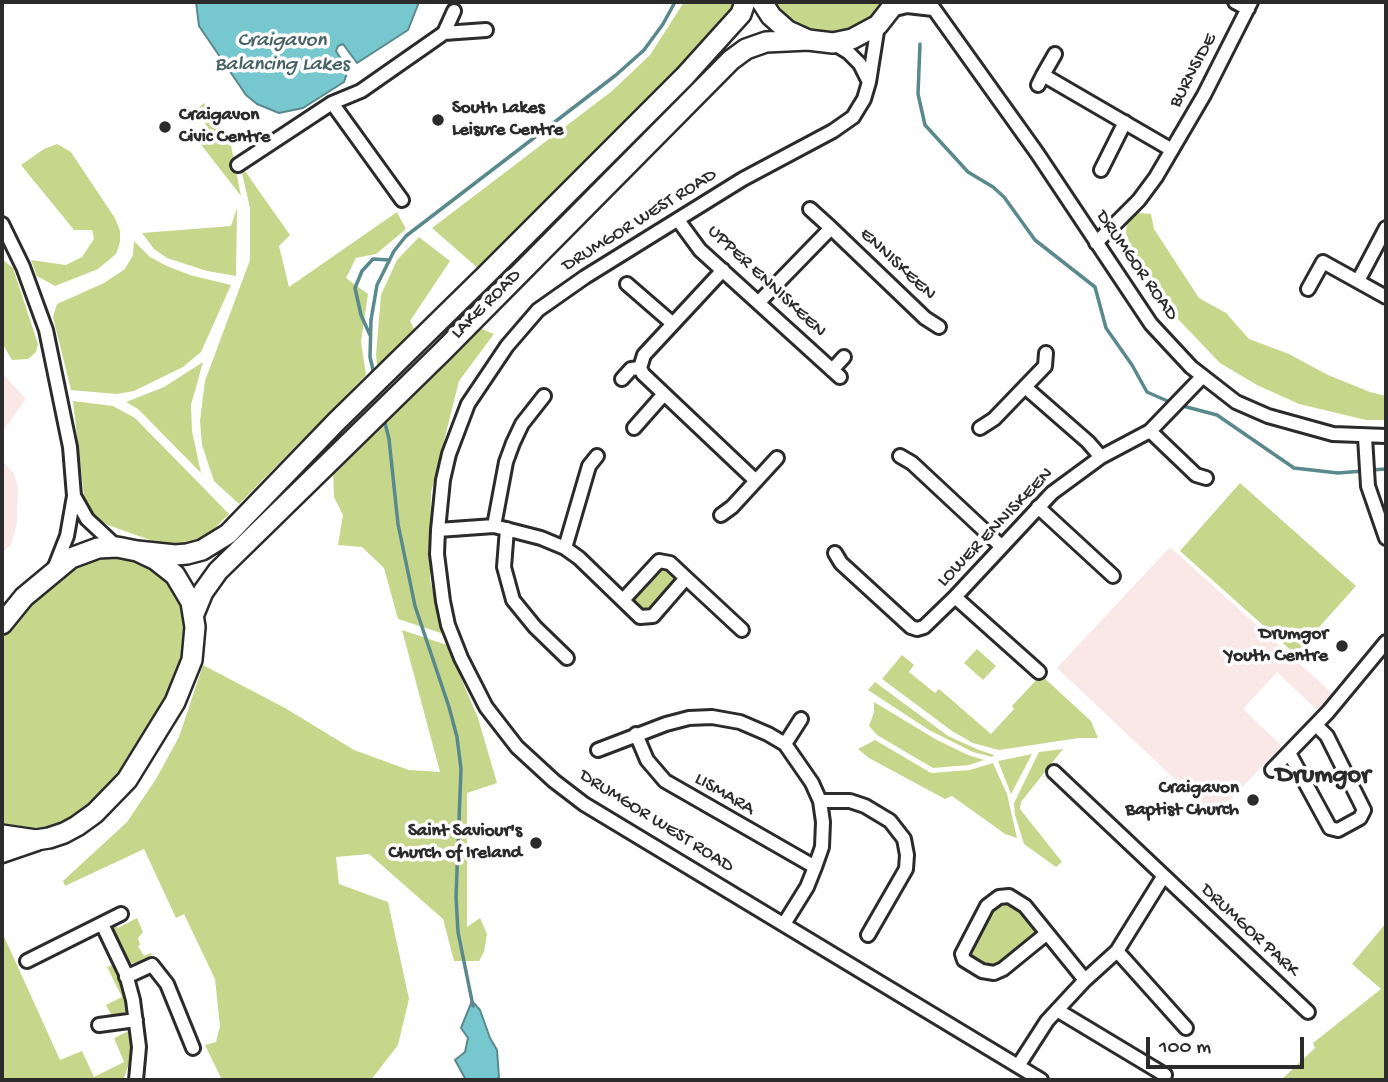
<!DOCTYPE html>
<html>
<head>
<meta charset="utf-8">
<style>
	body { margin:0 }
	#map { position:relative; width:1388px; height:1082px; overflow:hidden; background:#fff; font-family:"Gochi Hand",sans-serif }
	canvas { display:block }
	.frame { position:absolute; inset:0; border:4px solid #2b2b2b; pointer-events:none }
	.scale { position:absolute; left:1146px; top:1037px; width:158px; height:32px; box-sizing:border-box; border:4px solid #2b2b2b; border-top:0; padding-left:9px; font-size:21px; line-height:24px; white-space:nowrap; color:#2b2b2b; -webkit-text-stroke:5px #fff; paint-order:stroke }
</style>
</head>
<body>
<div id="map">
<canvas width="1388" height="1082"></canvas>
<div class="frame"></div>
<div class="scale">100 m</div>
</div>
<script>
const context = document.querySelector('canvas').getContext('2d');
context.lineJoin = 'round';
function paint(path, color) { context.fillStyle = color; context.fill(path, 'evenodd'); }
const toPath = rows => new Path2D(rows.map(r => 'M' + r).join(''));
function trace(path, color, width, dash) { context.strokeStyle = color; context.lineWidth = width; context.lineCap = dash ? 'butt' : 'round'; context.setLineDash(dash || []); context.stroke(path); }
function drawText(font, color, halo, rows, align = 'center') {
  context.font = font + ' "Gochi Hand",sans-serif'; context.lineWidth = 7; context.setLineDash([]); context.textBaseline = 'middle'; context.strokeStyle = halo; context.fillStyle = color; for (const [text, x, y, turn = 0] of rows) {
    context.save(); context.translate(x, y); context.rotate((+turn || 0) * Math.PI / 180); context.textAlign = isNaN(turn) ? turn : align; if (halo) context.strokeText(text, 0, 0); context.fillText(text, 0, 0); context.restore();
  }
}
paint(toPath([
	[2,373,26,399,2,432],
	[2,461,13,472,18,486,17,522,11,545,2,552],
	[1170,547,1333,694,1317,710,1277,672,1243,709,1282,746,1214,816,1057,668]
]), '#f9e8e5');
paint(toPath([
	[684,2,738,2,721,25,480,270,432,228,612,91,650,55],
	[773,2,886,2,874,17,857,28,838,34,817,33,797,26,780,12],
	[204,103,230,140,241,196,195,137,208,128,196,110],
	[57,144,71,152,115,218,120,231,120,242,116,254,98,269,55,286,37,276,31,260,66,265,82,257,94,239,92,230,74,230,21,165,44,149],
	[240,164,290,235,279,246,289,287,397,212,406,229,376,254,356,258,346,278,368,294,361,342,366,375,239,504,214,481,202,445,200,421,205,381,250,260,250,208],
	[237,208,236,276,207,271,167,258,154,249,142,233,231,226],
	[1139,213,1151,214,1154,229,1199,298,1226,313,1249,339,1289,354,1328,375,1370,392,1386,396,1386,420,1366,420,1299,404,1257,385,1220,363,1179,320,1133,252,1126,233,1127,222],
	[419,237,450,261,410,321,415,331,378,373,376,355,381,295,397,260],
	[134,241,150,257,167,266,190,275,231,285,201,352,183,367,134,391,116,394,71,390,53,317,57,304,104,283,125,269,133,255],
	[2,259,13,268,38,344,36,352,28,359,12,360,2,343],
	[474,326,494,334,459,381,431,493,430,580,444,634,398,619,384,568,362,547,338,545,343,515,334,497,333,467],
	[203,362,191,405,192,431,201,473,138,409,126,402,164,387],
	[73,401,113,406,135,418,229,514,209,534,194,542,179,545,161,544,108,525,98,519,89,509,84,496],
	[1240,483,1356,586,1295,654,1180,551],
	[113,556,129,558,144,564,164,579,180,602,186,635,184,656,173,688,152,728,122,769,101,794,68,822,49,830,27,831,2,827,2,638,23,608,67,569,93,558],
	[663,568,676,578,676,582,649,612,643,611,633,603,632,598,658,570],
	[402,630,447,645,478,718,497,783,467,793,467,927,480,918,487,934,484,952,479,961,454,961,443,919,369,854,336,857,339,884,388,902,409,999,398,1045,371,1080,222,1080,205,1045,216,1042,220,1026,215,979,184,914,176,918,144,849,65,886,63,881,127,822,156,779,179,737,203,665,285,708,354,750,409,770,440,772],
	[977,649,996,666,983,680,964,663],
	[902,655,914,665,909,672,935,693,939,689,991,734,1014,709,1012,706,1041,675,1091,721,1098,738,1079,738,999,750,973,743,952,731,882,679],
	[875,682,948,736,979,750,994,755,992,757,973,752,929,730,868,690],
	[874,702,937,740,968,755,984,760,969,765,933,768,877,735,869,726,874,712],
	[875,740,931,773,970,770,993,763,1007,794,1017,838,1005,834,952,796,945,799,869,758,858,749],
	[1063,749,1021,802,1020,809,1062,862,1056,867,1024,844,1015,815,1014,803,1039,752],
	[1032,754,1011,794,998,761],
	[1008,901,1014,904,1033,928,1034,933,1031,939,995,967,986,968,975,961,969,955,969,948,995,904],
	[137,918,143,932,138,938,140,945,138,946,144,956,151,953,152,955,135,963,127,964,108,929,113,920,118,928],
	[1386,923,1386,1080,1281,1080,1315,1048,1313,1043,1381,989,1352,964],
	[2,932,60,1060,82,1051,94,1077,124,1062,114,1038,131,1030,132,1056,123,1080,2,1080],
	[113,965,125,992,129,1007,126,1012,112,1016,106,1005,122,997,107,967]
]), '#c6d78b');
const water = toPath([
	[196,2,419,2,408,30,357,63,343,44,338,46,336,51,348,70,344,82,303,108,279,113,257,104,246,95,199,26,196,2],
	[472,1001,480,1010,490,1038,497,1050,499,1077,496,1080,466,1080,455,1060,465,1052,468,1038,461,1028,472,1001]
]);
paint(water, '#77c8ce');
trace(water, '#59898d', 2);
trace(toPath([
	[920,44,918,94,925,125,968,172,993,187,1004,197,1035,240,1095,287,1106,328,1132,365,1147,392,1172,403],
	[370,335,361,315,355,288,362,271,373,259,389,260],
	[374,374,370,357,371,320,377,285,394,251,406,236,616,75,644,50,663,24,675,2],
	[1179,405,1217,415,1294,468,1338,473,1363,471],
	[384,419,389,439,398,524,415,606,449,707,457,737,461,769,456,897,458,932,473,1006],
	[1371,470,1386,469]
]), '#59898d', 3.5);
const minor = toPath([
	[929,2,1037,153,1151,324,1191,367,1236,402,1268,416,1333,434,1386,436],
	[1235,2,1248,9],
	[891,10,907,6,933,9],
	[878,25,869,82,864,99,853,117,833,131,743,179,585,277,538,310,507,346,468,404,449,454,443,480,438,530,437,554,443,601,448,625,461,658,486,707,517,747,554,781,584,804,1041,1080],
	[444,33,486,30],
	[833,43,848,52,860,64,869,82],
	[1043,75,1055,54],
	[1038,85,1043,75,1172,150],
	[332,103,402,200],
	[238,165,332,103,361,91,444,33,454,11],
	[1101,170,1125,122],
	[810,209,831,228],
	[678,220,700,250,840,377],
	[2,224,23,267,46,330,70,447,74,496,67,536,54,569],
	[1096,243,1139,200,1156,177,1204,95,1251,2],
	[723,270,644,355,640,368,643,374,756,481],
	[1358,281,1386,228],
	[627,284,672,323],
	[1308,289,1323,262,1386,297],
	[759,302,831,228,925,318,939,327],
	[832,370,844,357],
	[622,379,631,369,640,368],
	[1025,387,1088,442,1101,457],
	[634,428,664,394],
	[980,428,994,419,1045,366,1046,353],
	[1150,431,1196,475,1206,478],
	[1365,437,1368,486,1386,538],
	[900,456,912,463,1001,546],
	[74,496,87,519,117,547],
	[1038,507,1113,576],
	[721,515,732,507,777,458],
	[494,526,541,538,565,548,579,558,640,617,653,616,686,578,742,630],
	[507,529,504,567,513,600,535,627,567,658],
	[438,530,494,526,506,462,513,443,522,424,544,396],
	[565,548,589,466,597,456],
	[835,553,841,563,911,627,917,629,924,627,955,597,1052,493,1101,457,1150,431,1202,377],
	[955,597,1039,672],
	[623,600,659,561,670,563,686,578],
	[636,734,647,760,665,781,815,867],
	[785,744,801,719],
	[598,750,666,724,689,718,712,717,740,722,768,734,785,744,812,783,820,801,823,822,822,847,815,867,807,887,784,924],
	[1289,753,1330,828,1338,830,1360,818,1364,810,1327,736,1316,725],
	[1272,770,1328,712,1386,642],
	[1054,772,1308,1012],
	[820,801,850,801,865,806,890,821,904,839,907,855,906,869,868,935],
	[102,924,126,974,133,1000,139,1047,136,1080],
	[1046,934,1003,969,994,973,982,971,964,960,962,954,987,906,999,897,1009,896,1025,906,1085,980],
	[1117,951,1186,1028],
	[27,961,121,914],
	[126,977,152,965,167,984,193,1048],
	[1057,1010,1165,1075],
	[99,1025,136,1020],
	[1018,1066,1047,1021,1085,980,1117,951,1163,877]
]);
const major = toPath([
	[2,854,37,842]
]);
const highway = toPath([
	[762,2,771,16,788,31,808,40,833,43,852,39,878,25,896,2],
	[137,551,175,555,187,554,202,550,228,534,336,422,487,274,685,76,741,14,745,2],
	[194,614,203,592,218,571,442,352,731,60,746,49,766,42,808,40],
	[2,624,24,597,71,558,98,548,117,547,137,551,156,560,175,575,191,602,195,627,192,660,175,702,127,780,95,813,77,826,64,833,49,838,36,840,2,835]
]);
trace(minor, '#2b2b2b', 18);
trace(major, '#2b2b2b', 21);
trace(highway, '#2b2b2b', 24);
trace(minor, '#fff', 12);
trace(major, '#fff', 16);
trace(highway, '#fff', 19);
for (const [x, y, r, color] of [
	[438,120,7,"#2b2b2b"],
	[165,127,7,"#2b2b2b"],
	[1342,646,7,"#2b2b2b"],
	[1253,800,7,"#2b2b2b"],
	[536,843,7,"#2b2b2b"]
]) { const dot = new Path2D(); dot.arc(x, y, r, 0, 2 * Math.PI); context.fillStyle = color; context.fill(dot); trace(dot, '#fff', 2.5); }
drawText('19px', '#2b2b2b', '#fff', [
	["BURNSIDE",1194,71,-62],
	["DRUMGOR WEST ROAD",640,221,-32],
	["ENNISKEEN",897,265,43],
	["DRUMGOR ROAD",1136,266,55],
	["UPPER ENNISKEEN",766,282,43],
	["LAKE ROAD",487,305,-45],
	["LOWER ENNISKEEN",996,528,-46],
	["LISMARA",724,795,30],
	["DRUMGOR WEST ROAD",656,822,32],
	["DRUMGOR PARK",1249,931,43]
]);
drawText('bold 19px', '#2b2b2b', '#fff', [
	["South Lakes",452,109,"left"],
	["Leisure Centre",452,131,"left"],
	["Craigavon",179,116,"left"],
	["Civic Centre",179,138,"left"],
	["Drumgor",1328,635],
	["Youth Centre",1328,657],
	["Craigavon",1239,789],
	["Baptist Church",1239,811],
	["Saint Saviour's",522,832],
	["Church of Ireland",522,854]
], 'right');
drawText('italic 21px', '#466264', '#fff', [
	["Craigavon",282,42],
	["Balancing Lakes",282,66]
]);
drawText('bold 26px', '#2b2b2b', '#fff', [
	["Drumgor",1323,777]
]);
</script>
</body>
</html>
